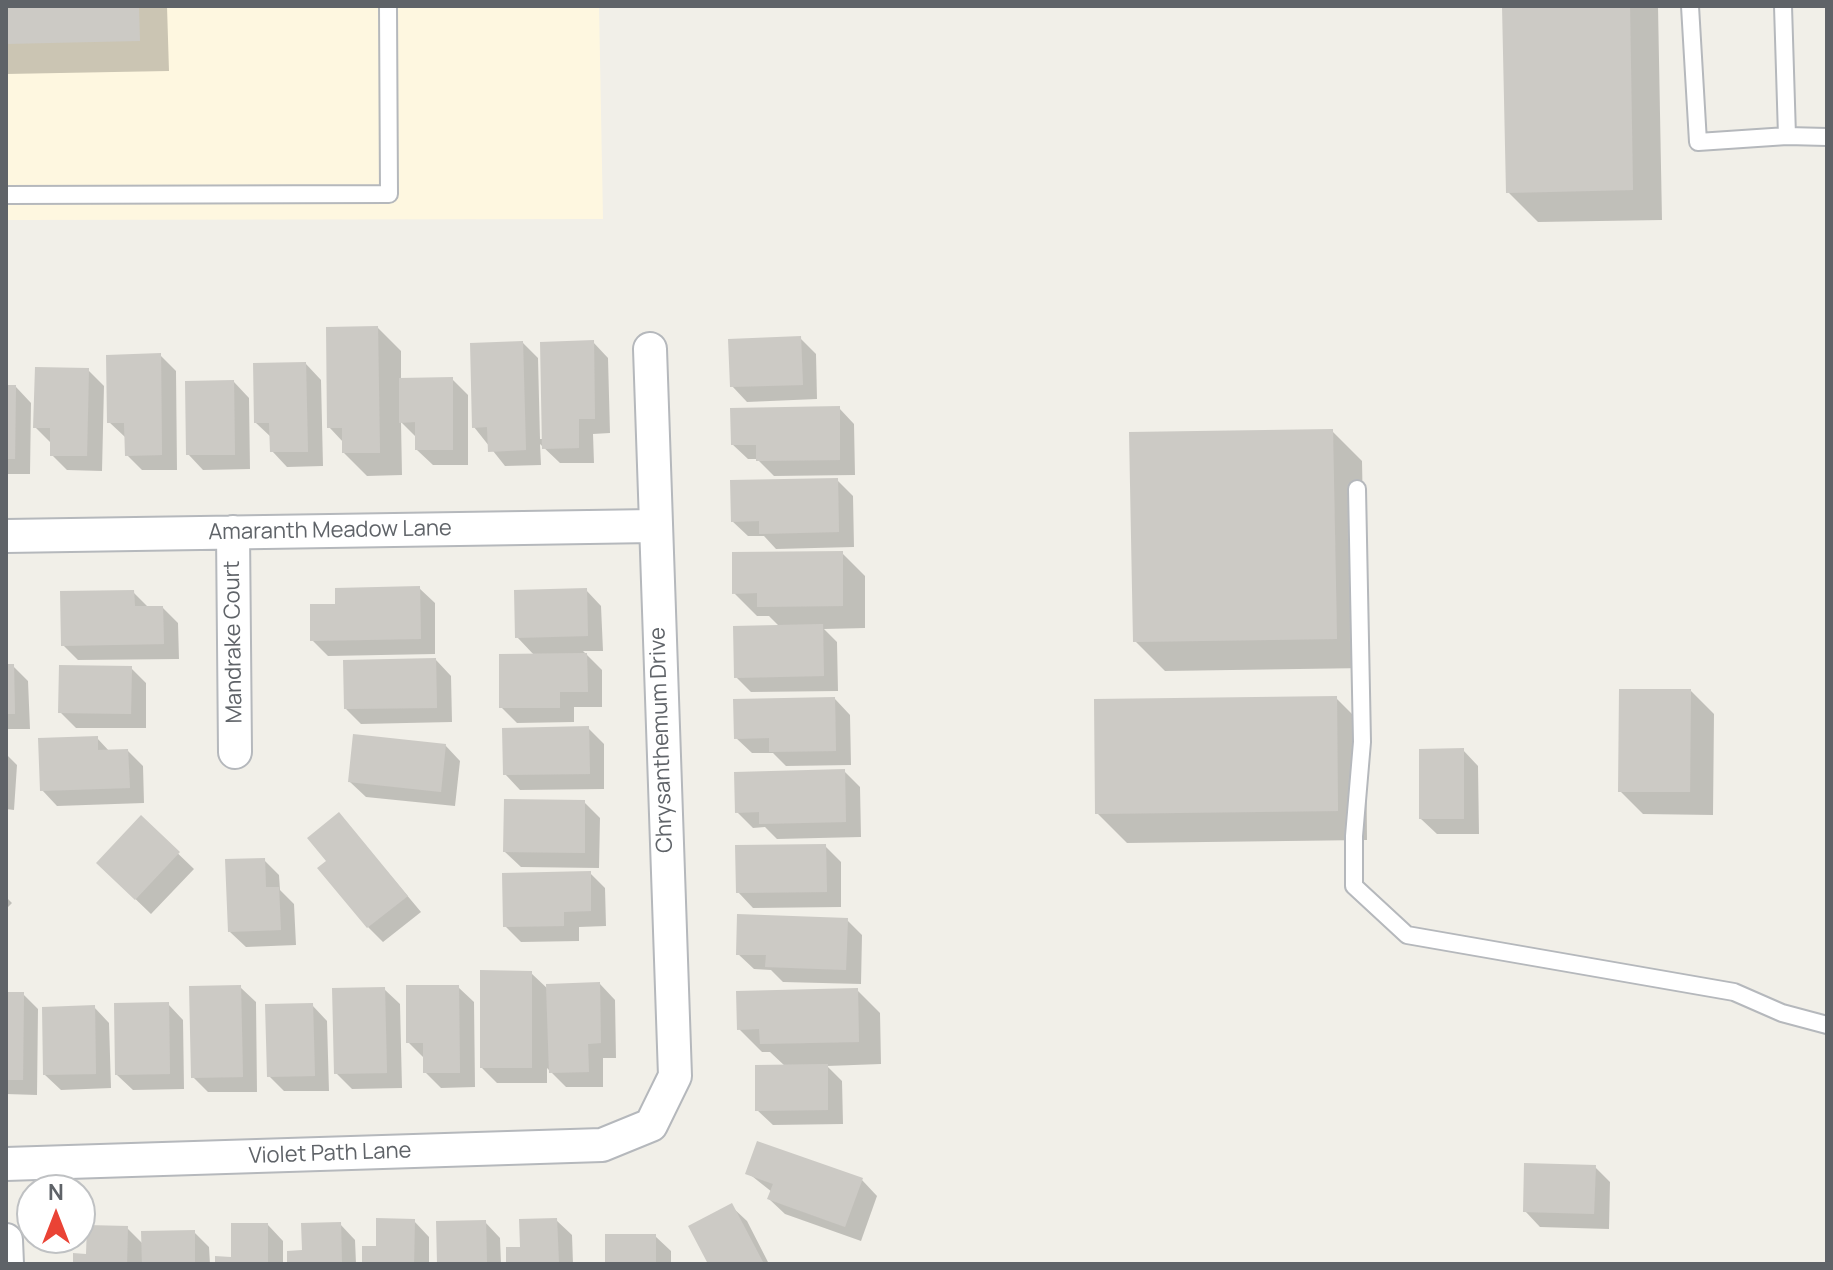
<!DOCTYPE html>
<html>
<head>
<meta charset="utf-8">
<style>
	body { margin:0 }
	#map { position:relative; width:1833px; height:1270px; overflow:hidden; background:#f1efe8; font-family:Manrope,sans-serif }
	canvas { display:block }
	.frame { position:absolute; inset:0; border:8px solid #5f6368; pointer-events:none }
	.north { position:absolute; left:16px; top:1174px; width:80px; height:80px; box-sizing:border-box; background:#fff; border:2px solid #bfc1c3; border-radius:50%; rotate:0deg; font-size:22px; font-weight:700; line-height:32px; text-align:center; color:#5f6368 }
	.north::after { content:''; display:block; margin:auto; width:28px; height:36px; background:#ea4335; clip-path:polygon(50% 0,100% 100%,50% 72%,0 100%) }
</style>
</head>
<body>
<div id="map">
<canvas width="1833" height="1270"></canvas>
<div class="frame"></div>
<div class="north">N</div>
</div>
<script>
const context = document.querySelector('canvas').getContext('2d');
context.lineJoin = 'round';
function paint(path, color) { context.fillStyle = color; context.fill(path, 'evenodd'); }
const toPath = rows => new Path2D(rows.map(r => 'M' + r).join(''));
function trace(path, color, width, dash) { context.strokeStyle = color; context.lineWidth = width; context.lineCap = dash ? 'butt' : 'round'; context.setLineDash(dash || []); context.stroke(path); }
function drawText(font, color, halo, rows, align = 'center') {
  context.font = font + ' Manrope,sans-serif'; context.lineWidth = 8; context.setLineDash([]); context.textBaseline = 'middle'; context.strokeStyle = halo; context.fillStyle = color; for (const [text, x, y, turn = 0] of rows) {
    context.save(); context.translate(x, y); context.rotate((+turn || 0) * Math.PI / 180); context.textAlign = isNaN(turn) ? turn : align; if (halo) context.strokeText(text, 0, 0); context.fillText(text, 0, 0); context.restore();
  }
}
paint(toPath([
	[6,6,599,6,603,219,6,220]
]), '#fef7e0');
paint(toPath([
	[6,6,167,6,169,71,6,74],
	[1504,6,1658,6,1662,220,1538,222,1508,192],
	[378,328,401,351,401,380,452,379,468,395,468,465,433,465,417,450,417,438,401,422,402,475,367,476,344,453,344,443,329,427],
	[800,338,816,354,817,399,747,402,732,386],
	[593,342,608,358,610,433,593,434,594,463,560,463,540,444,541,465,505,466,474,427,523,343,538,358,540,439,544,439],
	[160,355,176,371,177,470,142,470,127,455,125,437,109,422],
	[306,364,321,380,323,466,287,467,272,451,272,438,256,423],
	[88,370,104,386,102,471,67,470,52,455,51,443,35,427],
	[234,382,249,398,250,469,203,470,188,454],
	[6,387,16,387,31,403,30,474,6,474],
	[839,408,854,424,855,475,774,476,757,459,748,459,732,444],
	[1332,431,1362,461,1366,668,1165,671,1135,641],
	[837,480,853,496,854,547,776,549,764,536,748,536,732,521],
	[842,553,865,576,865,628,824,629,837,642,838,691,751,692,736,677,780,627,769,616,757,616,734,593],
	[419,588,435,603,435,654,328,656,312,640,337,606],
	[586,590,601,606,603,651,583,651,602,670,602,707,574,707,574,722,517,723,501,707,535,656,517,637],
	[133,592,149,608,163,608,178,623,179,659,78,660,63,645],
	[436,660,451,676,452,722,361,724,346,709],
	[6,666,13,666,28,681,30,729,6,729],
	[131,668,146,683,146,728,76,728,60,712],
	[1691,691,1714,714,1713,815,1643,814,1620,791],
	[1336,698,1366,728,1367,840,1127,843,1097,813],
	[835,699,850,715,851,765,786,766,773,753,752,753,736,738],
	[588,728,604,744,604,789,520,790,505,774],
	[97,738,110,752,128,751,143,766,144,803,57,806,42,790],
	[445,745,460,761,455,806,366,797,350,782],
	[1463,750,1478,766,1479,834,1437,834,1421,819],
	[6,754,17,765,14,810,6,809],
	[844,771,860,787,861,837,777,839,765,827,753,828,737,812],
	[584,802,600,818,599,868,521,867,505,852],
	[339,814,421,912,383,942,368,927,329,862],
	[141,818,194,869,151,914,98,863],
	[825,846,841,862,841,907,753,908,738,892],
	[264,860,279,875,280,890,294,904,296,945,246,947,230,932],
	[590,873,605,888,606,926,579,927,579,941,521,942,505,926],
	[6,897,12,903,6,909],
	[847,920,862,935,861,984,783,982,771,970,754,969,738,954],
	[531,973,549,990,600,984,615,1000,616,1058,603,1058,603,1087,566,1087,547,1068,547,1083,497,1083,482,1068],
	[240,987,256,1002,257,1092,208,1092,193,1077],
	[458,987,474,1002,475,1087,441,1088,425,1072,424,1058,408,1042],
	[384,989,400,1004,402,1088,352,1089,336,1073],
	[857,990,880,1013,881,1064,827,1066,842,1081,843,1124,773,1125,757,1110,785,1066,770,1052,762,1052,739,1029],
	[6,994,23,994,38,1009,37,1095,6,1094],
	[168,1004,183,1020,184,1089,133,1090,117,1075],
	[312,1005,327,1021,329,1091,284,1091,269,1076],
	[94,1007,109,1023,111,1088,61,1090,45,1075],
	[1595,1167,1610,1182,1609,1229,1540,1227,1525,1211],
	[748,1173,862,1180,877,1196,861,1241,785,1214,769,1199,772,1192],
	[731,1206,747,1221,769,1264,711,1264],
	[556,1220,572,1235,573,1264,508,1264],
	[414,1221,429,1237,429,1264,364,1264,378,1248],
	[485,1222,500,1238,501,1264,439,1264],
	[340,1224,355,1240,356,1264,289,1264],
	[268,1225,283,1241,283,1264,217,1264,233,1259],
	[127,1228,144,1245,194,1232,209,1247,210,1264,75,1264],
	[655,1236,671,1251,671,1264,607,1264]
]), '#0003');
paint(toPath([
	[6,6,139,6,140,41,6,44],
	[1502,6,1630,6,1633,190,1506,193],
	[378,326,380,453,342,453,342,428,327,428,326,327],
	[801,336,803,385,730,387,728,339],
	[594,340,595,419,579,419,579,448,542,449,540,342],
	[523,341,526,450,488,452,487,427,472,428,470,343],
	[161,353,162,455,125,456,124,423,107,423,106,355],
	[306,362,308,452,270,452,269,423,254,423,253,363],
	[35,367,89,368,87,456,50,456,50,428,33,428],
	[453,377,453,450,415,450,415,422,399,423,399,378],
	[234,380,235,455,186,455,185,381],
	[6,385,16,385,15,459,6,459],
	[840,406,840,460,756,461,756,445,731,445,730,408],
	[1333,429,1337,639,1133,642,1129,432],
	[838,478,839,532,759,534,759,521,731,522,730,480],
	[843,551,843,606,757,607,757,593,732,594,732,552],
	[420,586,421,639,310,641,310,604,335,604,335,588],
	[587,588,588,636,515,638,514,590],
	[134,590,135,606,163,606,164,644,61,646,60,591],
	[823,624,824,676,734,678,733,626],
	[587,653,588,692,560,692,560,708,499,708,499,654],
	[436,658,437,708,344,709,343,660],
	[6,664,14,664,15,714,6,714],
	[59,665,132,666,131,714,58,713],
	[1619,689,1691,689,1690,792,1618,792],
	[1337,696,1338,811,1095,814,1094,699],
	[835,697,836,751,769,752,769,738,734,739,733,699],
	[589,726,590,774,503,775,502,728],
	[353,734,446,744,441,792,348,782],
	[98,736,98,750,128,749,130,788,40,791,38,738],
	[1464,748,1464,819,1419,819,1419,749],
	[845,769,846,822,759,824,759,812,735,813,734,772],
	[504,799,585,800,585,853,503,852],
	[339,812,408,896,367,928,317,868,326,861,307,838],
	[141,815,180,852,135,900,96,863],
	[826,844,827,892,736,893,735,845],
	[265,858,266,887,279,887,281,930,228,932,225,859],
	[591,871,591,911,564,912,564,926,503,927,502,873],
	[737,914,848,918,846,970,765,967,766,955,736,955],
	[480,970,532,971,532,1068,480,1068],
	[600,982,601,1043,588,1044,589,1072,549,1073,546,984],
	[241,985,243,1077,191,1078,189,986],
	[406,985,459,985,460,1073,423,1073,423,1043,406,1043],
	[385,987,387,1073,334,1074,332,988],
	[858,988,859,1042,760,1044,759,1029,737,1030,736,991],
	[6,992,24,992,23,1080,6,1080],
	[169,1002,170,1074,115,1075,114,1003],
	[313,1003,315,1076,267,1077,265,1004],
	[95,1005,96,1074,43,1075,42,1007],
	[828,1064,828,1110,755,1111,755,1065],
	[757,1141,863,1178,845,1227,767,1199,773,1184,745,1174],
	[1524,1163,1596,1165,1594,1214,1523,1212],
	[732,1203,764,1264,708,1264,688,1226],
	[376,1218,415,1219,414,1264,362,1264,362,1246,376,1246],
	[557,1218,559,1264,506,1264,506,1247,520,1247,519,1219],
	[486,1220,487,1264,437,1264,436,1221],
	[341,1222,342,1264,287,1264,287,1251,302,1250,301,1223],
	[231,1223,268,1223,268,1264,215,1264,215,1256,231,1257],
	[87,1225,128,1226,127,1264,73,1264,73,1253,86,1254],
	[195,1230,195,1264,142,1264,141,1231],
	[605,1234,656,1234,656,1264,605,1264]
]), '#cccac5');
const lane = toPath([
	[1690,6,1698,142,1787,136,1783,6],
	[1787,136,1827,137],
	[6,195,389,194,388,6],
	[1357,489,1362,742,1354,836,1354,886,1407,935,1734,992,1782,1013,1827,1025]
]);
const street = toPath([
	[233,532,235,752],
	[6,536,653,526],
	[6,1164,602,1145,651,1125,675,1076,650,349],
	[6,1240,7,1264]
]);
trace(lane, '#b5b8bc', 20);
trace(street, '#b5b8bc', 36);
trace(lane, '#fff', 16);
trace(street, '#fff', 32);
drawText('22px', '#5f6368', '#fff', [
	["Amaranth Meadow Lane",330,531,-1],
	["Mandrake Court",234,642,-91],
	["Chrysanthemum Drive",662,740,-92],
	["Violet Path Lane",330,1154,-2]
]);
</script>
</body>
</html>
